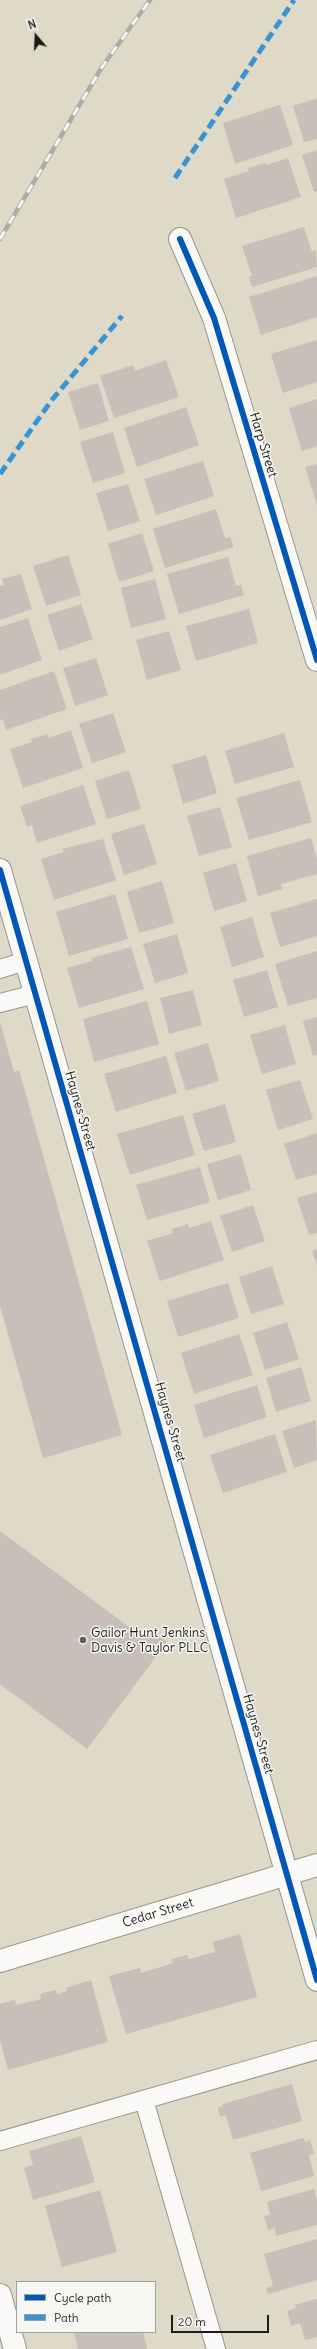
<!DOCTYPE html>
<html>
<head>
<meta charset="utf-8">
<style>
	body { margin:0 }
	#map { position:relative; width:317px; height:2349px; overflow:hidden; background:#dfdac7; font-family:Delius,sans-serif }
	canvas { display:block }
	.legend { position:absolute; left:16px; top:2281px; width:140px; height:52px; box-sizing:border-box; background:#f6f6f2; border:1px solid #9f9f9c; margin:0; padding:5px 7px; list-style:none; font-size:12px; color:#1c1c1c }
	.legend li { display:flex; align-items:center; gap:8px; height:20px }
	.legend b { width:20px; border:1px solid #9f9f9c }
	.north { position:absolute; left:16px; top:16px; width:40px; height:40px; -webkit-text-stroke:3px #f6f6f2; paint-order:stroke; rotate:341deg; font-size:11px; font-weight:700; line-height:16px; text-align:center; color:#1c1c1c }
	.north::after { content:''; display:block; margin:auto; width:14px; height:18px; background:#1c1c1c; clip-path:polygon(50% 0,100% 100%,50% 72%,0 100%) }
	.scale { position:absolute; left:171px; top:2315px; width:98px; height:18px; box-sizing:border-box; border:2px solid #1c1c1c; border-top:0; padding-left:5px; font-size:12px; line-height:14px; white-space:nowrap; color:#1c1c1c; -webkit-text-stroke:3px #f6f6f2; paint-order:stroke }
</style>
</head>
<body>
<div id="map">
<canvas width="317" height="2349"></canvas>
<ul class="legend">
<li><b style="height:5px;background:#0057b8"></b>Cycle path</li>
<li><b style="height:5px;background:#3a94d4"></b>Path</li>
</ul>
<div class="north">N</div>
<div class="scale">20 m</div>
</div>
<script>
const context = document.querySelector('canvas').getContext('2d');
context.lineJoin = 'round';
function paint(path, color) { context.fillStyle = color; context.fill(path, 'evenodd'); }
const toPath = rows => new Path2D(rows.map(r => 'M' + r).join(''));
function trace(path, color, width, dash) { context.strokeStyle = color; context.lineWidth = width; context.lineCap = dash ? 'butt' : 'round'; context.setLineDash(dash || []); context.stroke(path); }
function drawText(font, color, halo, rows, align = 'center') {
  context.font = font + ' Delius,sans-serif'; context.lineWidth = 3; context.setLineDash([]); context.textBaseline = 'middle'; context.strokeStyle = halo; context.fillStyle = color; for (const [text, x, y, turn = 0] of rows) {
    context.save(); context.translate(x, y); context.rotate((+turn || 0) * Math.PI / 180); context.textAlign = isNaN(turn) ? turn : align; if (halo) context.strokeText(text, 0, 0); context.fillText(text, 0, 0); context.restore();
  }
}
paint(toPath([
	[317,98,317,139,304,142,293,106],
	[280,105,293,145,235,164,223,123],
	[317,150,317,191,314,192,302,155],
	[288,158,301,197,236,218,224,179,249,171,248,168,265,163,266,165],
	[304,227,312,252,316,250,317,267,252,287,249,277,252,276,242,246],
	[317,276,317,317,261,335,249,297],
	[317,340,317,382,283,393,271,354],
	[166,360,179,397,114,418,100,376,133,365,135,371],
	[98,383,109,421,80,430,68,392],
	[317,399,317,446,302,451,289,408],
	[186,407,199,445,137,467,124,428],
	[113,432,125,473,93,483,80,442],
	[203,461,214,496,156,515,144,479],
	[317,464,317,505,305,467],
	[128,484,140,521,108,531,96,493],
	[216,509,225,538,230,537,234,547,165,568,153,529],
	[142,533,154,571,119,582,108,544],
	[68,555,81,595,46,606,33,566],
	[228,557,236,586,241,585,244,595,179,614,167,574],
	[21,574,32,609,0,620,0,586,4,585,2,579],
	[155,579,166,619,131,628,121,588],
	[81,604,93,639,59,651,47,615],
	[249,609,258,643,196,661,186,626],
	[28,618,42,660,0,675,0,627],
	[169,631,181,670,147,680,136,640],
	[96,658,108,695,75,706,63,668],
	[54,671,67,709,6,730,3,719,0,720,0,690],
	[113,713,126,752,92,763,79,724],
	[71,730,83,768,23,788,10,749,32,742,31,739,48,734,49,738],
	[284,733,294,767,235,784,225,751],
	[206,755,217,793,183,804,172,765],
	[129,770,141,809,107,819,95,781],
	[300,780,312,822,249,840,236,798],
	[83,785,96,824,37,843,32,825,27,827,20,806],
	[220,807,232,847,199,856,187,816],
	[144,824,157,864,124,875,111,834],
	[311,838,317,859,317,874,281,884,282,889,258,896,247,856],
	[103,839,116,880,54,900,41,859,64,852,62,849],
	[236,863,247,901,214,911,203,873],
	[162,881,174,923,139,933,127,892],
	[115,894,128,939,69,956,56,912],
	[317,899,317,936,280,947,270,913],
	[252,917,264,957,232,967,220,927],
	[177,934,188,973,155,983,143,944],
	[131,947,144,989,79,1008,67,968,92,961,91,958],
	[317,951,317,998,288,1006,275,964],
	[267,970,278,1007,244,1017,233,980],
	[193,990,202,1025,169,1034,160,998],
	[147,1001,159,1044,94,1062,83,1019],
	[317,1017,317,1055,313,1056,303,1021],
	[0,1022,14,1072,19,1070,122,1435,43,1458,0,1306],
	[285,1025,296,1064,262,1074,250,1035],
	[208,1043,219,1081,186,1091,174,1053],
	[166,1056,177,1093,116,1112,104,1074],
	[300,1080,313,1119,278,1130,266,1090],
	[225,1104,236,1142,204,1151,192,1114],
	[183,1115,195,1155,130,1175,117,1134],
	[317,1133,317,1174,296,1180,284,1144],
	[241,1154,251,1190,218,1200,207,1164],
	[200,1167,210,1202,147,1220,136,1185],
	[317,1192,317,1233,309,1235,297,1198],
	[253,1205,265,1241,232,1252,220,1216],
	[211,1221,224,1260,160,1281,147,1241,173,1233,172,1229,188,1224,189,1228],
	[317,1249,317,1265,312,1251],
	[272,1266,284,1304,251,1314,239,1277],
	[228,1283,239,1318,178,1337,167,1301],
	[287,1322,299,1359,265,1370,253,1333],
	[239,1334,253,1375,194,1394,181,1353],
	[301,1367,311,1401,276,1412,266,1378],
	[257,1385,267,1417,204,1438,194,1405],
	[316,1420,317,1460,294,1468,282,1431],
	[275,1434,287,1472,223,1493,210,1455],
	[0,1531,144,1638,150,1629,167,1642,87,1749,0,1684],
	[240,1934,257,1997,126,2034,109,1976,140,1968,141,1973,173,1963,172,1959,187,1955,189,1959,215,1952,213,1942],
	[91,1980,108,2042,8,2070,0,2040,0,2004,15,2000,16,2005,41,1999,40,1994,56,1990,57,1994,67,1991,66,1988],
	[292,2084,302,2121,233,2140,226,2115,220,2117,218,2108,223,2106,223,2104],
	[81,2136,95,2182,33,2200,24,2168,33,2165,29,2151],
	[303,2138,305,2142,310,2140,314,2154,309,2155,314,2176,261,2191,250,2153],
	[314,2189,317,2200,317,2225,276,2236,275,2228,268,2230,264,2216,270,2215,267,2202],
	[100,2190,117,2252,62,2267,45,2206],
	[317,2239,317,2280,268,2294,266,2288,273,2286,264,2254],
	[317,2299,317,2337,305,2340,300,2323,291,2326,287,2311,296,2308,295,2305],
	[74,2332,143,2332,147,2349,78,2349]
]), '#c8beba');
const lane = toPath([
	[0,969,26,961],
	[0,1003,35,994],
	[144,2100,216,2349],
	[0,2141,317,2050]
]);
const street = toPath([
	[180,239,214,318,317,660],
	[0,870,317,1980],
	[0,1961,317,1865],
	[0,2295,15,2349]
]);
trace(lane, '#99968a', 20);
trace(street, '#99968a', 24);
trace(lane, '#faf9f7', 18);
trace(street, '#faf9f7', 22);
const rail = toPath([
	[0,239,102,67,150,0]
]);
trace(rail, '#adaca9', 4.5);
trace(rail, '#f6f6f2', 3, [9]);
trace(toPath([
	[175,178,294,0],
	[0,474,51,401,122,316]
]), '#3a94d4', 5, [10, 5]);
trace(toPath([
	[180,239,214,318,317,660],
	[0,870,317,1980]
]), '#0057b8', 6);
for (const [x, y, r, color] of [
	[83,1640,4,"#605e58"]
]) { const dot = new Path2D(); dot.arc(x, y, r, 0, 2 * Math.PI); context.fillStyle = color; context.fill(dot); trace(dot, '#f6f6f2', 1.5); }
drawText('13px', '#1c1c1c', '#f6f6f2', [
	["Harp Street",263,445,73],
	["Haynes Street",80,1111,74],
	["Haynes Street",170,1422,74],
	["Haynes Street",258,1734,74],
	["Cedar Street",158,1913,-17]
]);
drawText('13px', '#1c1c1c', '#f6f6f2', [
	["Gailor Hunt Jenkins",91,1633],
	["Davis & Taylor PLLC",91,1648]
], 'left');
</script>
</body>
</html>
